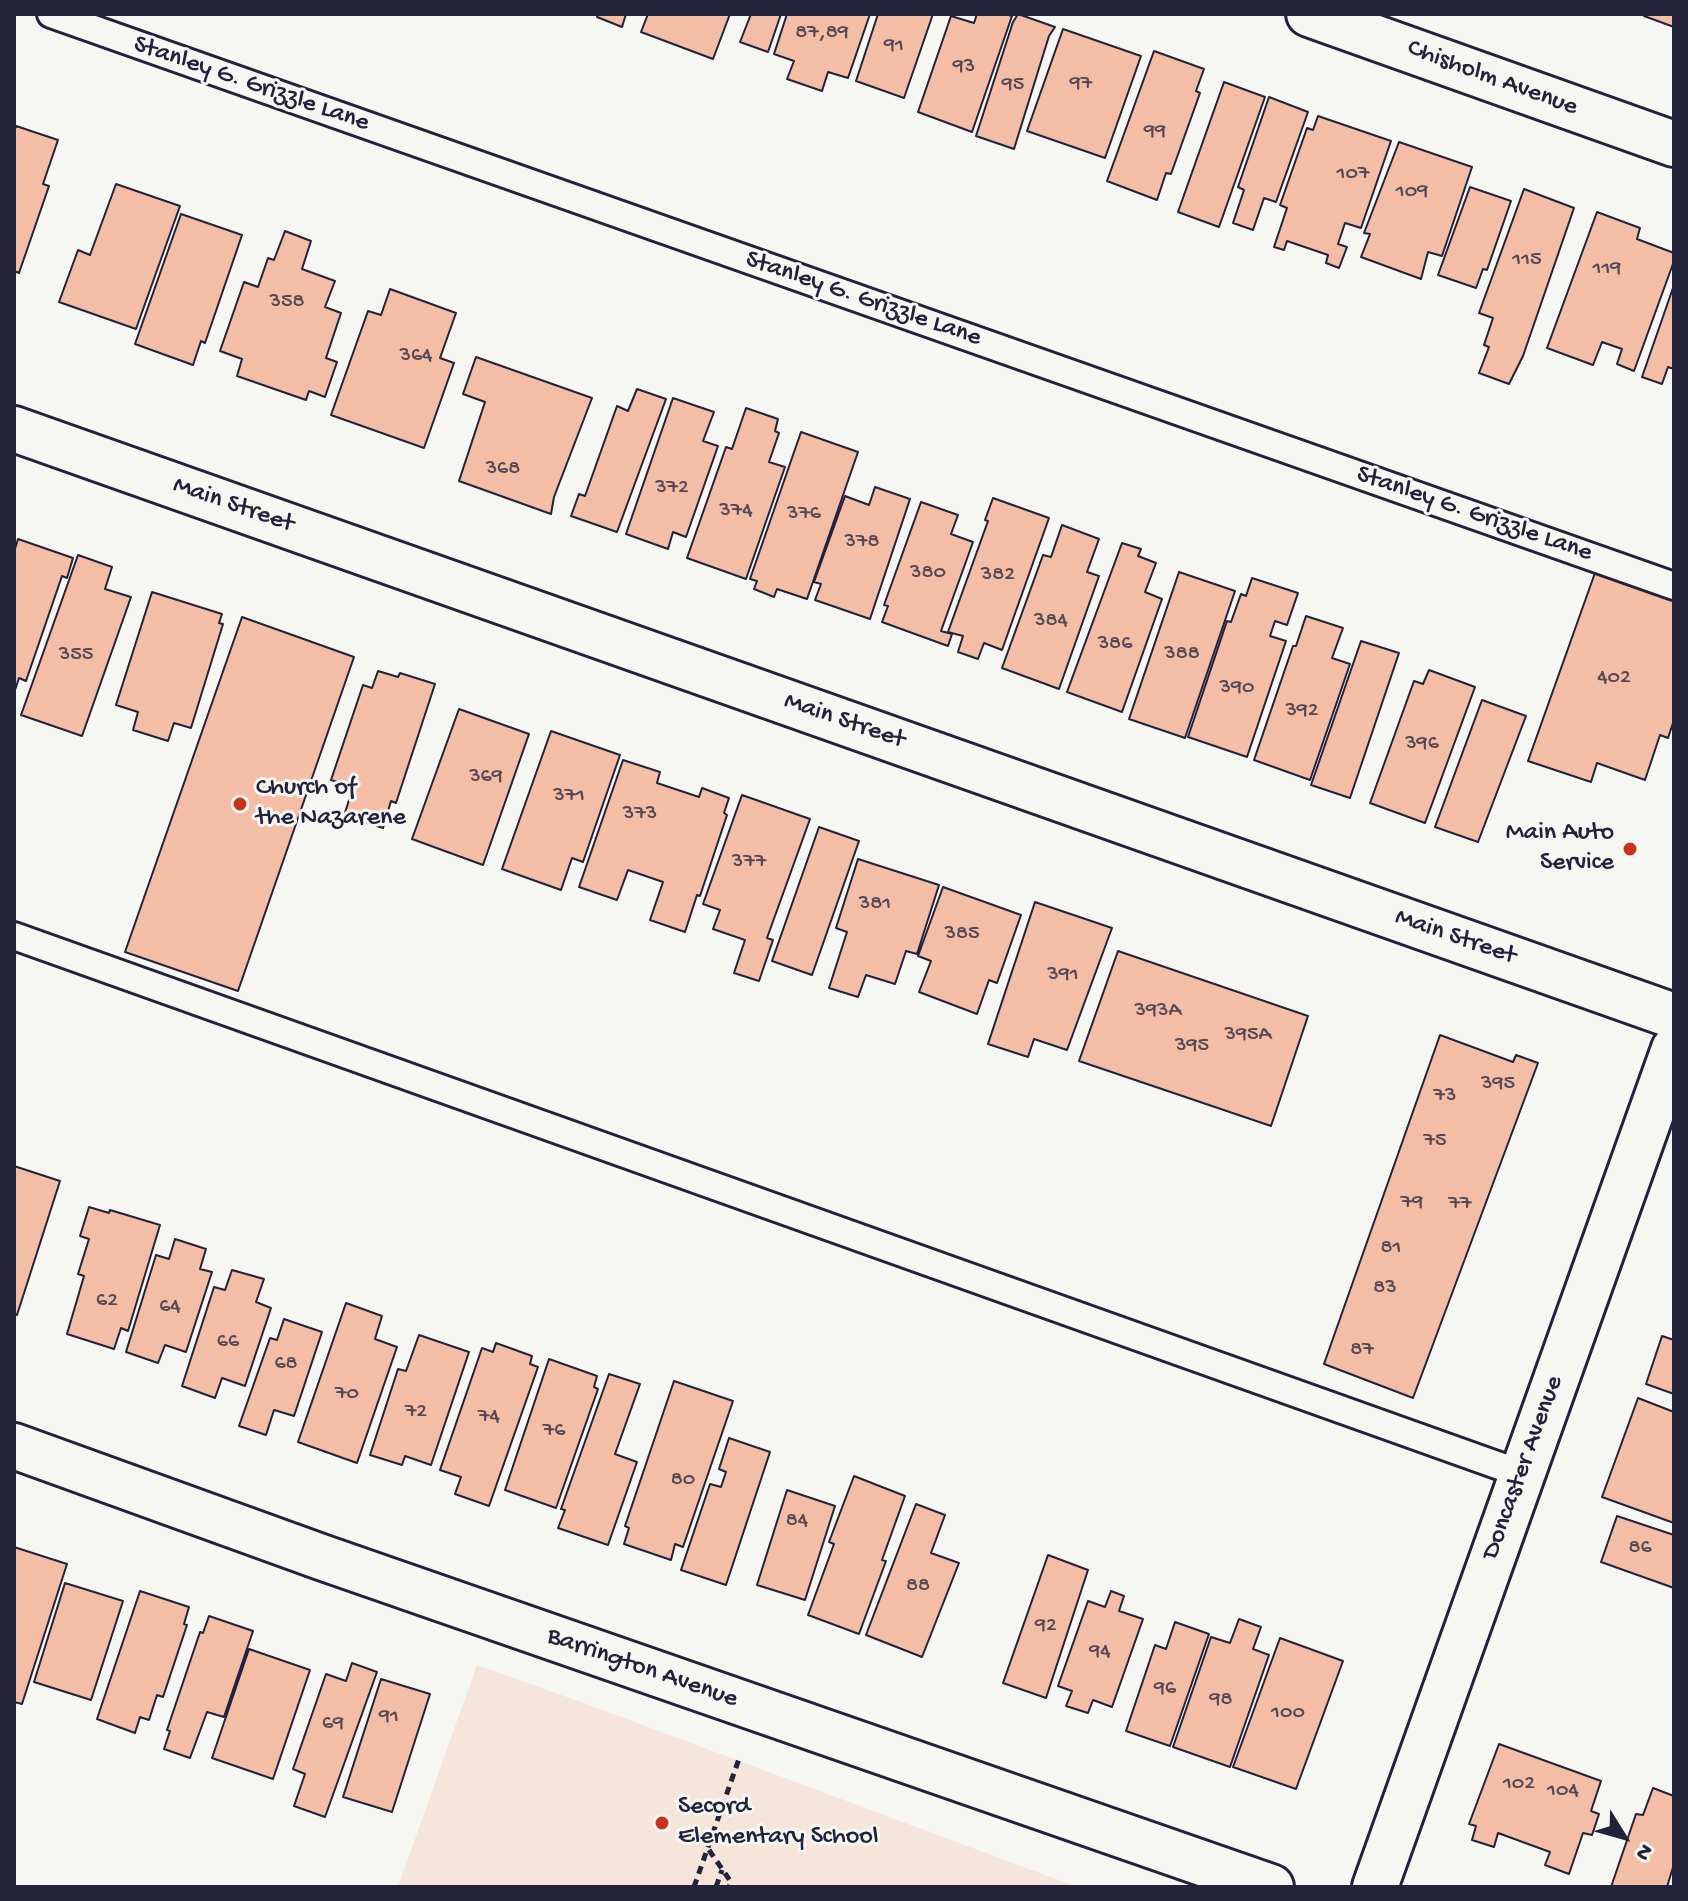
<!DOCTYPE html>
<html>
<head>
<meta charset="utf-8">
<style>
	body { margin:0 }
	#map { position:relative; width:1688px; height:1901px; overflow:hidden; background:#f6f6f2; font-family:"Gochi Hand",sans-serif }
	canvas { display:block }
	.frame { position:absolute; inset:0; border:16px solid #22223b; pointer-events:none }
	.north { position:absolute; left:1584px; top:1797px; width:80px; height:80px; -webkit-text-stroke:6px #f6f6f2; paint-order:stroke; rotate:127deg; font-size:22px; font-weight:700; line-height:32px; text-align:center; color:#22223b }
	.north::after { content:''; display:block; margin:auto; width:28px; height:36px; background:#22223b; clip-path:polygon(50% 0,100% 100%,50% 72%,0 100%) }
</style>
</head>
<body>
<div id="map">
<canvas width="1688" height="1901"></canvas>
<div class="frame"></div>
<div class="north">N</div>
</div>
<script>
const context = document.querySelector('canvas').getContext('2d');
context.lineJoin = 'round';
function paint(path, color) { context.fillStyle = color; context.fill(path, 'evenodd'); }
const toPath = rows => new Path2D(rows.map(r => 'M' + r).join(''));
function trace(path, color, width, dash) { context.strokeStyle = color; context.lineWidth = width; context.lineCap = dash ? 'butt' : 'round'; context.setLineDash(dash || []); context.stroke(path); }
function drawText(font, color, halo, rows, align = 'center') {
  context.font = font + ' "Gochi Hand",sans-serif'; context.lineWidth = 6; context.setLineDash([]); context.textBaseline = 'middle'; context.strokeStyle = halo; context.fillStyle = color; for (const [text, x, y, turn = 0] of rows) {
    context.save(); context.translate(x, y); context.rotate((+turn || 0) * Math.PI / 180); context.textAlign = isNaN(turn) ? turn : align; if (halo) context.strokeText(text, 0, 0); context.fillText(text, 0, 0); context.restore();
  }
}
paint(toPath([
	[477,1665,581,1702,1077,1887,398,1887]
]), '#f5e5db');
const building = toPath([
	[598,14,626,14,622,27,597,17,598,14],
	[648,14,730,14,713,59,641,32,648,14],
	[751,14,781,14,768,52,740,42,751,14],
	[787,14,870,14,848,78,828,72,822,91,787,79,794,61,774,54,787,14],
	[878,14,933,14,904,98,856,81,878,14],
	[977,14,1005,14,1012,16,972,132,918,112,951,16,974,23,977,14],
	[1018,14,1055,27,1049,36,1014,149,976,136,1013,22,1018,14],
	[1645,14,1674,14,1674,27,1644,16,1645,14],
	[1063,29,1141,56,1105,158,1027,131,1063,29],
	[1154,51,1204,69,1196,91,1200,93,1171,174,1166,173,1157,200,1107,181,1154,51],
	[1224,82,1265,97,1219,227,1178,212,1224,82],
	[1269,97,1308,112,1276,202,1264,198,1253,230,1233,223,1244,190,1238,187,1269,97],
	[1318,116,1391,141,1361,228,1345,223,1338,244,1347,247,1339,268,1326,263,1328,255,1287,241,1284,250,1274,247,1287,208,1280,205,1307,128,1313,130,1318,116],
	[16,126,58,140,43,184,49,186,19,273,14,271,14,132,16,126],
	[1399,142,1472,167,1442,256,1428,252,1421,279,1361,257,1370,234,1364,233,1399,142],
	[116,184,180,206,136,329,59,302,78,250,90,255,116,184],
	[1470,187,1511,201,1487,270,1483,269,1476,288,1438,275,1470,187],
	[1524,189,1574,208,1523,356,1509,384,1479,373,1489,347,1484,345,1493,318,1479,313,1524,189],
	[1597,212,1640,228,1637,239,1674,253,1674,261,1634,371,1617,364,1622,349,1602,342,1593,365,1547,348,1597,212],
	[181,214,242,235,205,343,201,341,193,365,135,344,181,214],
	[285,231,311,241,302,269,335,281,325,307,341,313,326,358,337,362,325,397,309,391,306,400,237,376,242,359,220,351,244,282,258,287,268,258,274,260,285,231],
	[1674,285,1674,369,1668,367,1662,384,1642,377,1674,285],
	[390,289,456,313,440,358,454,363,424,448,331,415,368,311,381,315,390,289],
	[476,357,592,398,554,497,551,514,459,481,485,402,463,394,476,357],
	[637,389,666,399,617,532,571,516,579,494,585,496,617,406,628,411,637,389],
	[673,398,714,412,703,441,718,446,686,537,673,532,668,549,626,534,673,398],
	[746,408,778,419,775,431,779,433,769,462,785,467,746,579,687,558,726,447,732,449,746,408],
	[801,432,858,452,807,599,777,589,774,597,754,589,757,581,750,579,801,432],
	[875,487,910,499,870,619,815,600,821,584,814,582,845,496,869,505,875,487],
	[993,498,1049,518,1002,650,984,643,978,659,958,652,963,636,948,632,988,521,985,520,993,498],
	[921,502,958,515,951,534,973,542,941,631,952,634,948,646,882,622,888,606,884,605,921,502],
	[1062,525,1099,539,1087,572,1099,576,1059,689,1002,668,1043,555,1051,557,1062,525],
	[18,539,73,558,67,578,62,576,26,681,19,678,14,693,14,552,18,539],
	[1122,543,1141,549,1138,556,1156,563,1145,592,1162,599,1122,712,1067,692,1122,543],
	[78,555,112,567,105,589,131,597,82,736,21,715,78,555],
	[1596,570,1674,598,1674,720,1668,738,1660,735,1645,780,1597,763,1591,782,1528,761,1596,570],
	[1179,572,1235,591,1185,738,1129,719,1179,572],
	[1252,578,1298,593,1287,625,1275,621,1270,636,1286,641,1247,757,1188,737,1227,621,1231,622,1241,594,1246,596,1252,578],
	[152,592,222,614,219,623,223,624,191,728,174,723,168,741,133,730,138,712,116,705,152,592],
	[1306,616,1343,628,1332,658,1350,664,1310,780,1254,760,1293,646,1296,646,1306,616],
	[242,617,354,657,238,991,125,952,242,617],
	[1361,641,1399,653,1350,798,1311,785,1361,641],
	[1429,670,1475,687,1425,823,1370,803,1414,681,1423,684,1429,670],
	[378,671,398,677,400,673,435,684,396,803,391,801,383,828,344,816,353,787,331,780,363,685,372,688,378,671],
	[1482,700,1526,716,1478,842,1435,827,1482,700],
	[459,709,529,734,483,865,412,839,459,709],
	[551,731,620,755,583,862,572,858,561,890,502,869,551,731],
	[623,760,660,772,657,783,699,797,702,788,729,798,724,813,727,815,700,896,697,895,685,932,650,920,663,882,628,870,617,900,579,887,623,760],
	[742,795,810,819,767,938,773,940,759,981,734,973,745,940,713,929,720,910,703,904,742,795],
	[819,827,859,841,812,975,772,961,819,827],
	[858,859,939,885,917,954,906,951,895,984,866,975,858,997,829,988,847,932,836,928,858,859],
	[943,887,1021,915,997,983,989,980,977,1014,919,992,931,961,918,956,943,887],
	[1035,902,1112,928,1067,1050,1034,1039,1028,1057,988,1044,1035,902],
	[1118,951,1308,1016,1271,1126,1079,1061,1118,951],
	[1440,1035,1513,1062,1516,1055,1538,1063,1413,1398,1324,1364,1440,1035],
	[14,1166,60,1181,17,1315,14,1314,14,1166],
	[89,1207,109,1213,110,1210,160,1225,128,1331,121,1328,114,1349,67,1334,84,1276,78,1274,89,1239,80,1236,89,1207],
	[175,1239,206,1249,200,1269,212,1272,186,1352,165,1345,158,1363,126,1352,156,1255,169,1259,175,1239],
	[232,1270,264,1279,256,1302,271,1308,245,1386,222,1378,215,1398,182,1386,214,1287,225,1290,232,1270],
	[346,1303,382,1316,375,1339,397,1347,357,1463,298,1442,346,1303],
	[284,1319,322,1332,294,1416,274,1410,266,1435,239,1426,270,1338,277,1340,284,1319],
	[419,1335,469,1352,431,1465,405,1456,402,1465,370,1455,398,1369,406,1371,419,1335],
	[1662,1336,1674,1340,1674,1394,1646,1384,1662,1336],
	[496,1343,532,1356,530,1364,538,1367,489,1506,455,1494,461,1477,440,1470,482,1348,493,1352,496,1343],
	[549,1359,597,1376,594,1387,598,1389,556,1508,505,1490,549,1359],
	[609,1374,640,1384,615,1454,637,1462,608,1545,558,1528,565,1510,561,1509,609,1374],
	[674,1381,733,1401,683,1547,675,1544,671,1560,624,1544,629,1528,625,1526,674,1381],
	[1638,1398,1674,1412,1674,1523,1602,1497,1638,1398],
	[729,1438,770,1452,726,1585,681,1570,710,1484,721,1487,726,1472,719,1469,729,1438],
	[854,1476,905,1496,882,1560,886,1561,859,1634,808,1615,834,1544,829,1542,854,1476],
	[787,1490,835,1506,805,1600,757,1585,787,1490],
	[916,1504,945,1515,931,1553,959,1563,922,1657,866,1635,916,1504],
	[1617,1516,1674,1535,1674,1588,1601,1562,1617,1516],
	[14,1547,67,1564,22,1704,14,1702,14,1547],
	[1048,1555,1088,1570,1046,1698,1003,1683,1048,1555],
	[65,1583,123,1601,91,1700,34,1682,65,1583],
	[140,1591,189,1607,184,1624,187,1625,163,1697,157,1695,149,1720,140,1717,135,1733,97,1719,140,1591],
	[1111,1591,1124,1596,1119,1611,1143,1619,1112,1707,1093,1700,1088,1713,1066,1706,1072,1691,1058,1686,1088,1601,1105,1607,1111,1591],
	[209,1616,253,1631,224,1717,207,1712,190,1758,164,1749,170,1731,167,1730,200,1632,203,1633,209,1616],
	[1239,1619,1261,1627,1253,1649,1269,1655,1230,1767,1173,1747,1211,1637,1230,1643,1239,1619],
	[1175,1622,1209,1634,1170,1746,1126,1731,1155,1645,1166,1649,1175,1622],
	[1280,1638,1343,1661,1296,1789,1233,1767,1280,1638],
	[249,1649,310,1670,273,1779,212,1758,249,1649],
	[352,1663,377,1672,325,1817,294,1806,305,1774,293,1769,326,1674,346,1681,352,1663],
	[381,1679,430,1694,392,1812,343,1797,381,1679],
	[1499,1744,1601,1781,1591,1811,1599,1814,1592,1835,1583,1833,1569,1874,1545,1865,1550,1852,1498,1833,1494,1847,1472,1840,1476,1826,1469,1824,1499,1744],
	[1653,1788,1674,1796,1674,1864,1667,1887,1611,1887,1636,1814,1643,1815,1653,1788]
]);
paint(building, '#f3bda6');
trace(building, '#22223b', 2);
const service = toPath([
	[51,14,1674,586],
	[14,936,1522,1474]
]);
const minor = toPath([
	[1309,14,1674,144],
	[14,1446,321,1557,1271,1887]
]);
const tertiary = toPath([
	[14,429,1674,1016],
	[1375,1887,1674,1049]
]);
trace(service, '#22223b', 32);
trace(minor, '#22223b', 50);
trace(tertiary, '#22223b', 50);
trace(toPath([
	[709,1850,731,1882,729,1887],
	[694,1887,740,1756],
	[716,1887,722,1870]
]), '#22223b', 5, [8, 6]);
trace(service, '#f6f6f2', 26);
trace(minor, '#f6f6f2', 44);
trace(tertiary, '#f6f6f2', 44);
for (const [x, y, r, color] of [
	[240,804,8,"#c8321e"],
	[1630,849,8,"#c8321e"],
	[662,1823,8,"#c8321e"]
]) { const dot = new Path2D(); dot.arc(x, y, r, 0, 2 * Math.PI); context.fillStyle = color; context.fill(dot); trace(dot, '#f6f6f2', 3); }
drawText('22px', '#564956', null, [
	["87,89",822,34],
	["91",894,47],
	["93",964,68],
	["97",1081,85],
	["95",1013,86],
	["99",1155,133],
	["107",1353,175],
	["109",1412,193],
	["115",1527,261],
	["119",1607,270],
	["358",287,303],
	["364",416,357],
	["368",503,470],
	["372",672,489],
	["374",736,512],
	["376",804,515],
	["378",862,543],
	["380",928,574],
	["382",998,576],
	["384",1051,622],
	["386",1115,645],
	["388",1182,655],
	["355",76,656],
	["402",1614,679],
	["390",1237,689],
	["392",1302,712],
	["396",1422,745],
	["369",486,778],
	["371",569,797],
	["373",640,815],
	["377",749,863],
	["381",875,905],
	["385",962,935],
	["391",1063,976],
	["393A",1158,1012],
	["395A",1248,1036],
	["395",1192,1047],
	["395",1498,1085],
	["73",1445,1097],
	["75",1435,1142],
	["79",1412,1204],
	["77",1460,1205],
	["81",1391,1249],
	["83",1385,1289],
	["62",107,1302],
	["64",170,1308],
	["66",228,1343],
	["87",1362,1351],
	["68",286,1365],
	["70",347,1395],
	["72",416,1413],
	["74",489,1418],
	["76",554,1432],
	["80",683,1481],
	["84",797,1522],
	["86",1640,1549],
	["88",918,1587],
	["92",1046,1627],
	["94",1100,1653],
	["96",1165,1690],
	["98",1221,1701],
	["100",1288,1714],
	["91",389,1718],
	["69",333,1725],
	["102",1519,1785],
	["104",1563,1792]
]);
drawText('26px', '#22223b', '#f6f6f2', [
	["Chisholm Avenue",1492,79,20],
	["Stanley G. Grizzle Lane",251,85,19],
	["Stanley G. Grizzle Lane",863,300,19],
	["Main Street",233,506,19],
	["Stanley G. Grizzle Lane",1474,515,19],
	["Main Street",844,722,19],
	["Main Street",1455,938,19],
	["Doncaster Avenue",1524,1468,-70],
	["Barrington Avenue",642,1669,19]
]);
drawText('26px', '#22223b', '#f6f6f2', [
	["Church of",256,789],
	["the Nazarene",256,819],
	["Main Auto",1614,834,"right"],
	["Service",1614,864,"right"],
	["Secord",678,1808],
	["Elementary School",678,1838]
], 'left');
</script>
</body>
</html>
